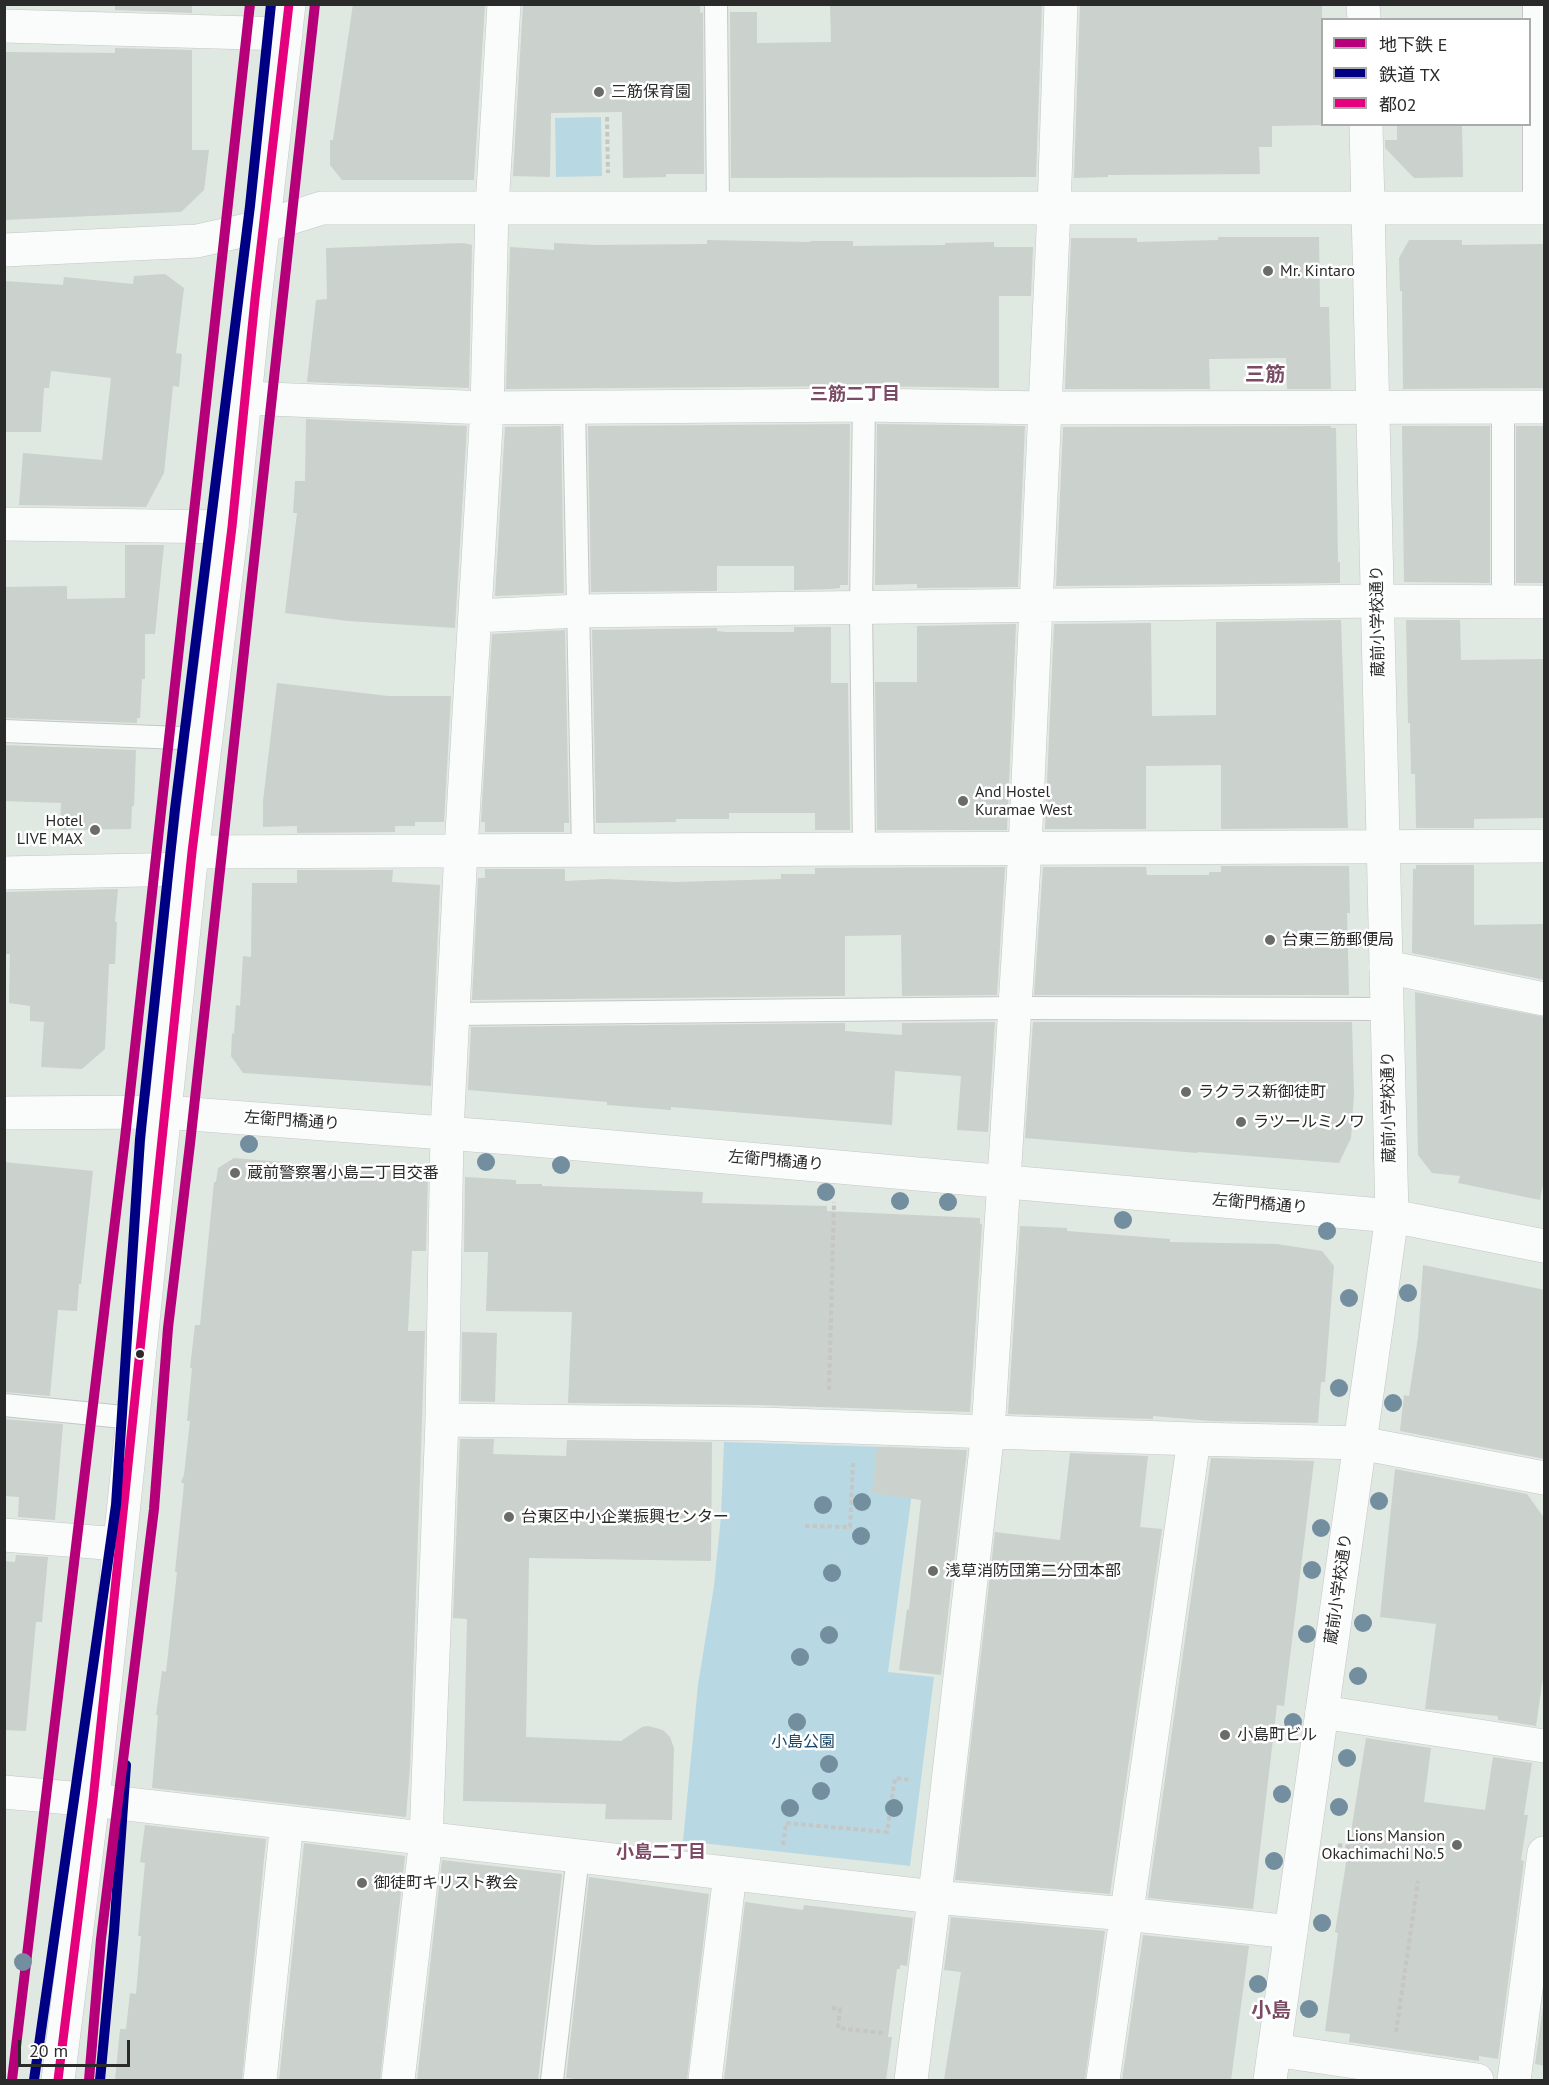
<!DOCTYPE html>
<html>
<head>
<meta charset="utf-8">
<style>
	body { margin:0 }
	#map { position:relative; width:1549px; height:2085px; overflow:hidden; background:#e0e8e2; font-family:"PT Sans","Noto Sans JP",sans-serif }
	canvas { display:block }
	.frame { position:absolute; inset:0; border:6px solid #2a2a2a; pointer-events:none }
	.legend { position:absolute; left:1321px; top:18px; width:210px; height:108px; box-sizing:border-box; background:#fff; border:2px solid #aaa; margin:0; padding:8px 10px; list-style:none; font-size:18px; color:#2a2a2a }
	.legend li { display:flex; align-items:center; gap:12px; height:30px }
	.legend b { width:30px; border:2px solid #aaa }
	.scale { position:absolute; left:18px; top:2040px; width:112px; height:27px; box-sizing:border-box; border:3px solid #2a2a2a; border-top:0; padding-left:8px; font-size:18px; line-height:21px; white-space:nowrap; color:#2a2a2a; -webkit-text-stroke:4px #fff; paint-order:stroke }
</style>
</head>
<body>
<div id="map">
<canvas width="1549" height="2085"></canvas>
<div class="frame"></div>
<ul class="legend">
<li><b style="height:8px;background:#b6007a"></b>地下鉄 E</li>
<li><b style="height:8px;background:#000084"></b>鉄道 TX</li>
<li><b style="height:8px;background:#e5007d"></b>都02</li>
</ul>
<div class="scale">20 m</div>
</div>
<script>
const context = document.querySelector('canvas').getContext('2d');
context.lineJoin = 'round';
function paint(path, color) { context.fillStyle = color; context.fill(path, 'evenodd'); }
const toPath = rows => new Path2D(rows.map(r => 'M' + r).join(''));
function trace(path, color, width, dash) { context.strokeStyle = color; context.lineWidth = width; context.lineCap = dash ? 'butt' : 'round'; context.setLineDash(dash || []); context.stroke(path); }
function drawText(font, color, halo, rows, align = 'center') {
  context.font = font + ' "PT Sans","Noto Sans JP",sans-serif'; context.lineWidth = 5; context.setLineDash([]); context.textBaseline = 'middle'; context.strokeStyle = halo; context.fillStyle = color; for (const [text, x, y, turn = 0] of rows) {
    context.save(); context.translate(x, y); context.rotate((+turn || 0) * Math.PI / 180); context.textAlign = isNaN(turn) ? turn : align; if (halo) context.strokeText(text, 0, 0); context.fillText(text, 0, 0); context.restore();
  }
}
paint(toPath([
	[601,117,602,176,556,177,555,118],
	[724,1442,918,1448,888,1672,934,1677,910,1866,683,1841,698,1685,714,1586,721,1516]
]), '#b8d9e3');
paint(toPath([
	[115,4,192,4,192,13,115,10],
	[353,4,485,4,474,180,342,180,330,165,330,140,333,140],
	[523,4,700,4,700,13,703,12,704,174,666,174,666,177,623,178,622,112,551,113,550,177,513,176],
	[830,4,1042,4,1036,177,731,178,730,12,757,12,757,43,831,42],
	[1080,4,1322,4,1323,125,1272,126,1272,147,1259,147,1260,174,1108,175,1108,177,1074,178],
	[115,48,192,50,192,150,209,150,204,190,181,212,4,220,4,52,115,53],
	[1397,124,1462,124,1463,177,1414,178,1385,148,1385,140,1397,140],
	[1218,237,1319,237,1320,307,1329,307,1331,389,1287,389,1286,358,1209,359,1210,389,1065,389,1071,238,1137,238,1137,242,1218,240],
	[707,240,810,242,810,241,853,241,853,246,945,245,945,243,994,242,994,247,1033,247,1031,296,999,296,999,388,864,386,506,389,510,247,554,250,554,243,597,245,707,244],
	[1409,240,1462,240,1462,245,1545,244,1544,388,1403,389,1402,291,1400,291,1399,258],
	[463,243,472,245,469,388,307,382,316,300,327,299,326,248],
	[165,274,184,288,176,353,182,354,179,387,173,386,164,473,146,507,19,505,23,453,102,460,111,378,51,371,49,388,44,388,41,432,4,432,4,281,63,285,64,277,133,284,134,276],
	[306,419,467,426,455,628,348,621,285,613,297,513,293,513,295,481,305,481],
	[850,424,848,585,840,585,840,588,831,589,794,590,794,566,717,566,717,591,591,592,588,426],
	[877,424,1025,426,1018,587,917,588,917,584,875,585],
	[561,426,564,593,495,596,505,427],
	[1331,426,1331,428,1336,428,1338,562,1340,562,1340,583,1056,586,1063,427],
	[1402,426,1490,426,1490,583,1404,582],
	[1516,426,1544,426,1543,583,1516,583],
	[125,545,164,545,155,634,145,634,145,679,142,679,140,718,137,718,137,723,4,718,4,587,67,586,67,599,125,598],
	[1341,620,1348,828,1221,829,1221,765,1146,766,1146,829,1045,829,1054,624,1151,623,1152,716,1216,715,1216,622],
	[1406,620,1460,620,1461,660,1543,659,1545,818,1474,819,1474,828,1416,828,1415,774,1411,774,1410,723,1408,723],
	[1016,624,1007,830,877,830,875,682,917,682,917,626],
	[794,627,831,627,831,683,848,683,850,830,815,830,815,813,729,813,729,819,676,819,676,822,596,823,592,630,717,628,717,631,726,632,794,632],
	[565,630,569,823,564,823,564,832,485,832,485,822,481,822,492,634],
	[277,683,388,696,451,696,444,822,415,822,415,826,395,826,395,832,297,833,297,826,263,827,263,801],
	[4,745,136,750,134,806,132,806,131,829,60,830,61,803,4,801],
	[1416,865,1474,865,1474,925,1545,924,1545,980,1412,953,1413,869,1416,869],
	[1221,866,1349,866,1350,913,1347,913,1349,995,1034,995,1043,867,1146,867,1147,875,1209,875,1209,872,1221,872],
	[1005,867,997,995,902,996,901,935,845,936,845,996,472,1000,478,878,485,878,485,869,565,869,565,881,606,879,675,882,781,879,781,874,815,874,815,868],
	[297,870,393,870,392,882,440,885,431,1086,243,1073,231,1056,232,1033,234,1034,236,1005,240,1006,243,956,251,957,252,883,297,883],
	[118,889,115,922,117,922,115,964,109,964,105,1049,82,1069,41,1067,44,1022,30,1021,30,1006,9,1003,10,954,4,954,4,892],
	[1415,992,1545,1017,1545,1175,1540,1200,1458,1183,1460,1176,1432,1173,1418,1155],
	[995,1022,988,1132,957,1130,961,1076,895,1071,892,1125,671,1107,671,1110,607,1105,607,1102,468,1090,471,1027,845,1023,845,1031,902,1035,902,1023],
	[1033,1022,1352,1022,1354,1094,1351,1138,1339,1163,1198,1152,1197,1153,1025,1138],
	[234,1158,428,1174,426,1251,412,1251,408,1331,425,1331,410,1767,406,1817,152,1788,158,1715,156,1715,162,1671,166,1672,177,1572,175,1572,184,1484,181,1482,184,1475,190,1421,187,1421,192,1368,190,1368,195,1325,200,1325,214,1182,216,1182,218,1168],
	[4,1162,93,1171,81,1284,79,1284,77,1311,58,1310,50,1396,4,1392],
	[465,1177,516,1180,516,1184,542,1184,542,1186,703,1192,702,1203,827,1206,827,1211,980,1218,980,1224,982,1224,970,1412,761,1405,568,1403,572,1312,486,1311,488,1252,464,1252],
	[1020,1226,1067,1228,1067,1231,1170,1239,1170,1242,1277,1244,1322,1251,1334,1266,1325,1382,1321,1382,1318,1423,1211,1421,1153,1416,1153,1419,1008,1414],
	[1423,1265,1545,1290,1545,1459,1400,1431,1404,1395,1409,1396,1418,1337],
	[462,1332,497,1333,495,1402,461,1401],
	[4,1419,63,1424,55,1520,18,1517,19,1497,4,1496],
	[460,1439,494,1439,493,1454,566,1456,567,1440,712,1442,711,1561,529,1558,526,1737,621,1741,642,1727,648,1726,663,1730,670,1737,674,1748,672,1820,605,1819,606,1804,463,1801,467,1619,453,1618],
	[877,1447,967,1450,941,1675,899,1670,907,1609,909,1610,921,1500,872,1493],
	[1070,1453,1148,1456,1140,1527,1162,1529,1110,1894,955,1880,995,1532,1060,1540],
	[1211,1458,1314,1461,1284,1706,1277,1705,1253,1909,1148,1898],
	[1395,1469,1527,1494,1545,1519,1545,1664,1536,1726,1498,1720,1498,1716,1425,1709,1436,1624,1380,1617],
	[16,1555,48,1557,42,1622,36,1622,26,1731,4,1730,4,1561,15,1562],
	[1366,1738,1431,1748,1424,1802,1485,1810,1493,1757,1532,1763,1524,1815,1528,1815,1521,1860,1524,1861,1498,2059,1479,2056,1479,2061,1349,2042,1350,2034,1325,2031,1338,1933,1335,1932],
	[145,1825,266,1839,242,2080,115,2080,120,2029,126,2029,130,1993,136,1994,141,1936,138,1936,145,1863,140,1862],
	[304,1843,405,1856,380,2080,279,2080],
	[442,1860,562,1874,538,2080,417,2080],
	[589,1877,709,1894,687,2080,586,2080,566,2078],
	[745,1902,803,1910,804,1905,913,1918,907,1966,900,1965,900,1969,897,1969,888,2037,892,2037,886,2080,724,2080],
	[951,1917,1105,1931,1085,2080,944,2080,961,1972,944,1970],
	[1143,1935,1249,1946,1231,2080,1122,2080],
	[1545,1992,1545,2066,1535,2064]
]), '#cbd1cc');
const lane = toPath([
	[716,4,718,208],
	[1534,4,1534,208],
	[864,405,861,608,864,848],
	[1503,407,1503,601],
	[574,408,583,850],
	[4,731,205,739],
	[453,1014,1015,1008,1387,1009],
	[4,1405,133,1418],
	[552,2080,578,1856]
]);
const street = toPath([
	[4,26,286,34],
	[4,250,197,241,264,226,322,208,1544,208],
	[245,398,487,408,864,405,1046,408,1544,407],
	[4,524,232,527],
	[475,616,579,611,1377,601,1544,602],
	[192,852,1544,846],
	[4,873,190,869],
	[1386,967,1544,999],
	[442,1420,761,1424,1194,1439,1360,1443,1544,1478],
	[4,1535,119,1544],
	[1322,1712,1544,1746],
	[4,1792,93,1800,934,1897,1126,1914,1291,1932],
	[1274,2050,1477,2080],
	[260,2080,287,1822],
	[398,2080,426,1838,442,1420,447,1132,461,850,487,408,492,208,504,4],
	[705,2080,730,1874],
	[911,2080,939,1861,988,1431,1025,848,1054,209,1061,4],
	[1103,2080,1194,1439],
	[1514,2080,1544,1853]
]);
const secondary = toPath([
	[1363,4,1364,20],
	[4,1113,164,1112,511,1138,1392,1216,1544,1246],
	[58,2080,93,1800,192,852,232,527,255,299,289,4],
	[1270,2080,1392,1216,1366,124]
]);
trace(lane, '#c5c6c5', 24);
trace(street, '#c5c6c5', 34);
trace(secondary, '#c5c6c5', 34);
trace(toPath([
	[607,117,608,173],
	[829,1390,834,1202],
	[805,1526,850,1527,853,1463],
	[783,1845,786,1823,887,1832,895,1778,912,1780],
	[1338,1845,1391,1853],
	[832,2008,840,2009,838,2028,883,2033],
	[1396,2032,1418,1881]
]), '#c5c6c5', 4, [4.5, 3]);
trace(lane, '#fafcfb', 22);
trace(street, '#fafcfb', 33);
trace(secondary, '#fafcfb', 33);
trace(toPath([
	[58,2080,93,1800,192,852,232,527,255,299,289,4]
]), '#e5007d', 9);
trace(toPath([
	[34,2080,116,1505,140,1139,175,809,250,206,271,4],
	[100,2080,114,1932,126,1765]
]), '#000084', 10);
trace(toPath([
	[12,2080,125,1138,250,4],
	[89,2080,101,1939,154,1509,168,1328,190,1144,315,4]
]), '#b6007a', 10);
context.fillStyle = '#738e9f';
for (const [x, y] of [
	[249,1144],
	[486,1162],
	[561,1165],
	[826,1192],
	[900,1201],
	[948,1202],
	[1123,1220],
	[1327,1231],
	[1408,1293],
	[1349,1298],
	[1339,1388],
	[1393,1403],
	[1379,1501],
	[862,1502],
	[823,1505],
	[1321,1528],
	[861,1536],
	[1312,1570],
	[832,1573],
	[1363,1623],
	[1307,1634],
	[829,1635],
	[800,1657],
	[1358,1676],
	[797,1722],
	[1293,1722],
	[1347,1758],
	[829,1764],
	[821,1791],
	[1282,1794],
	[1339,1807],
	[790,1808],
	[894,1808],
	[1274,1861],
	[1322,1923],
	[23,1962],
	[1258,1984],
	[1309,2009]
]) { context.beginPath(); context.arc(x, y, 9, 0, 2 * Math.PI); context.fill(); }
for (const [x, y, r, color] of [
	[599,92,6,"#6a6c6a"],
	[1268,271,6,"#6a6c6a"],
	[963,801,6,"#6a6c6a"],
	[95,830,6,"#6a6c6a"],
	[1270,940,6,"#6a6c6a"],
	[1186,1092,6,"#6a6c6a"],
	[1241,1122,6,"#6a6c6a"],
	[235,1173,6,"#6a6c6a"],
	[140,1354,5,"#2a2a2a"],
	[509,1517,6,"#6a6c6a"],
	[933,1571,6,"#6a6c6a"],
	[1225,1735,6,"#6a6c6a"],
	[1457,1845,6,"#6a6c6a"],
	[362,1883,6,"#6a6c6a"]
]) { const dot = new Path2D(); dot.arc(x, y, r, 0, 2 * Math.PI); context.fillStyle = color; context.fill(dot); trace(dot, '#fff', 2); }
drawText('16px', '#2a2a2a', '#fff', [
	["三筋保育園",611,92],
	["Mr. Kintaro",1280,271],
	["And Hostel",975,792],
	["Kuramae West",975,810],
	["Hotel",83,821,"right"],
	["LIVE MAX",83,839,"right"],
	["台東三筋郵便局",1282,940],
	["ラクラス新御徒町",1198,1092],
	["ラツールミノワ",1253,1122],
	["蔵前警察署小島二丁目交番",247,1173],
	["台東区中小企業振興センター",521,1517],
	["浅草消防団第二分団本部",945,1571],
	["小島町ビル",1237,1735],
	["Lions Mansion",1445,1836,"right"],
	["Okachimachi No.5",1445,1854,"right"],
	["御徒町キリスト教会",374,1883]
], 'left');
drawText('16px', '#2a2a2a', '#fff', [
	["蔵前小学校通り",1378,621,-91],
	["蔵前小学校通り",1389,1107,-91],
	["左衛門橋通り",292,1121,4],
	["左衛門橋通り",776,1161,5],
	["左衛門橋通り",1260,1204,5],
	["蔵前小学校通り",1339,1589,-82]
]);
drawText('16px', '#194568', '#fff', [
	["小島公園",803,1742]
]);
drawText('bold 18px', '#7b4a64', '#fff', [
	["三筋二丁目",855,395],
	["小島二丁目",661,1853]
]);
drawText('bold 20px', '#7b4a64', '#fff', [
	["三筋",1265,375],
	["小島",1271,2011]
]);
</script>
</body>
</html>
